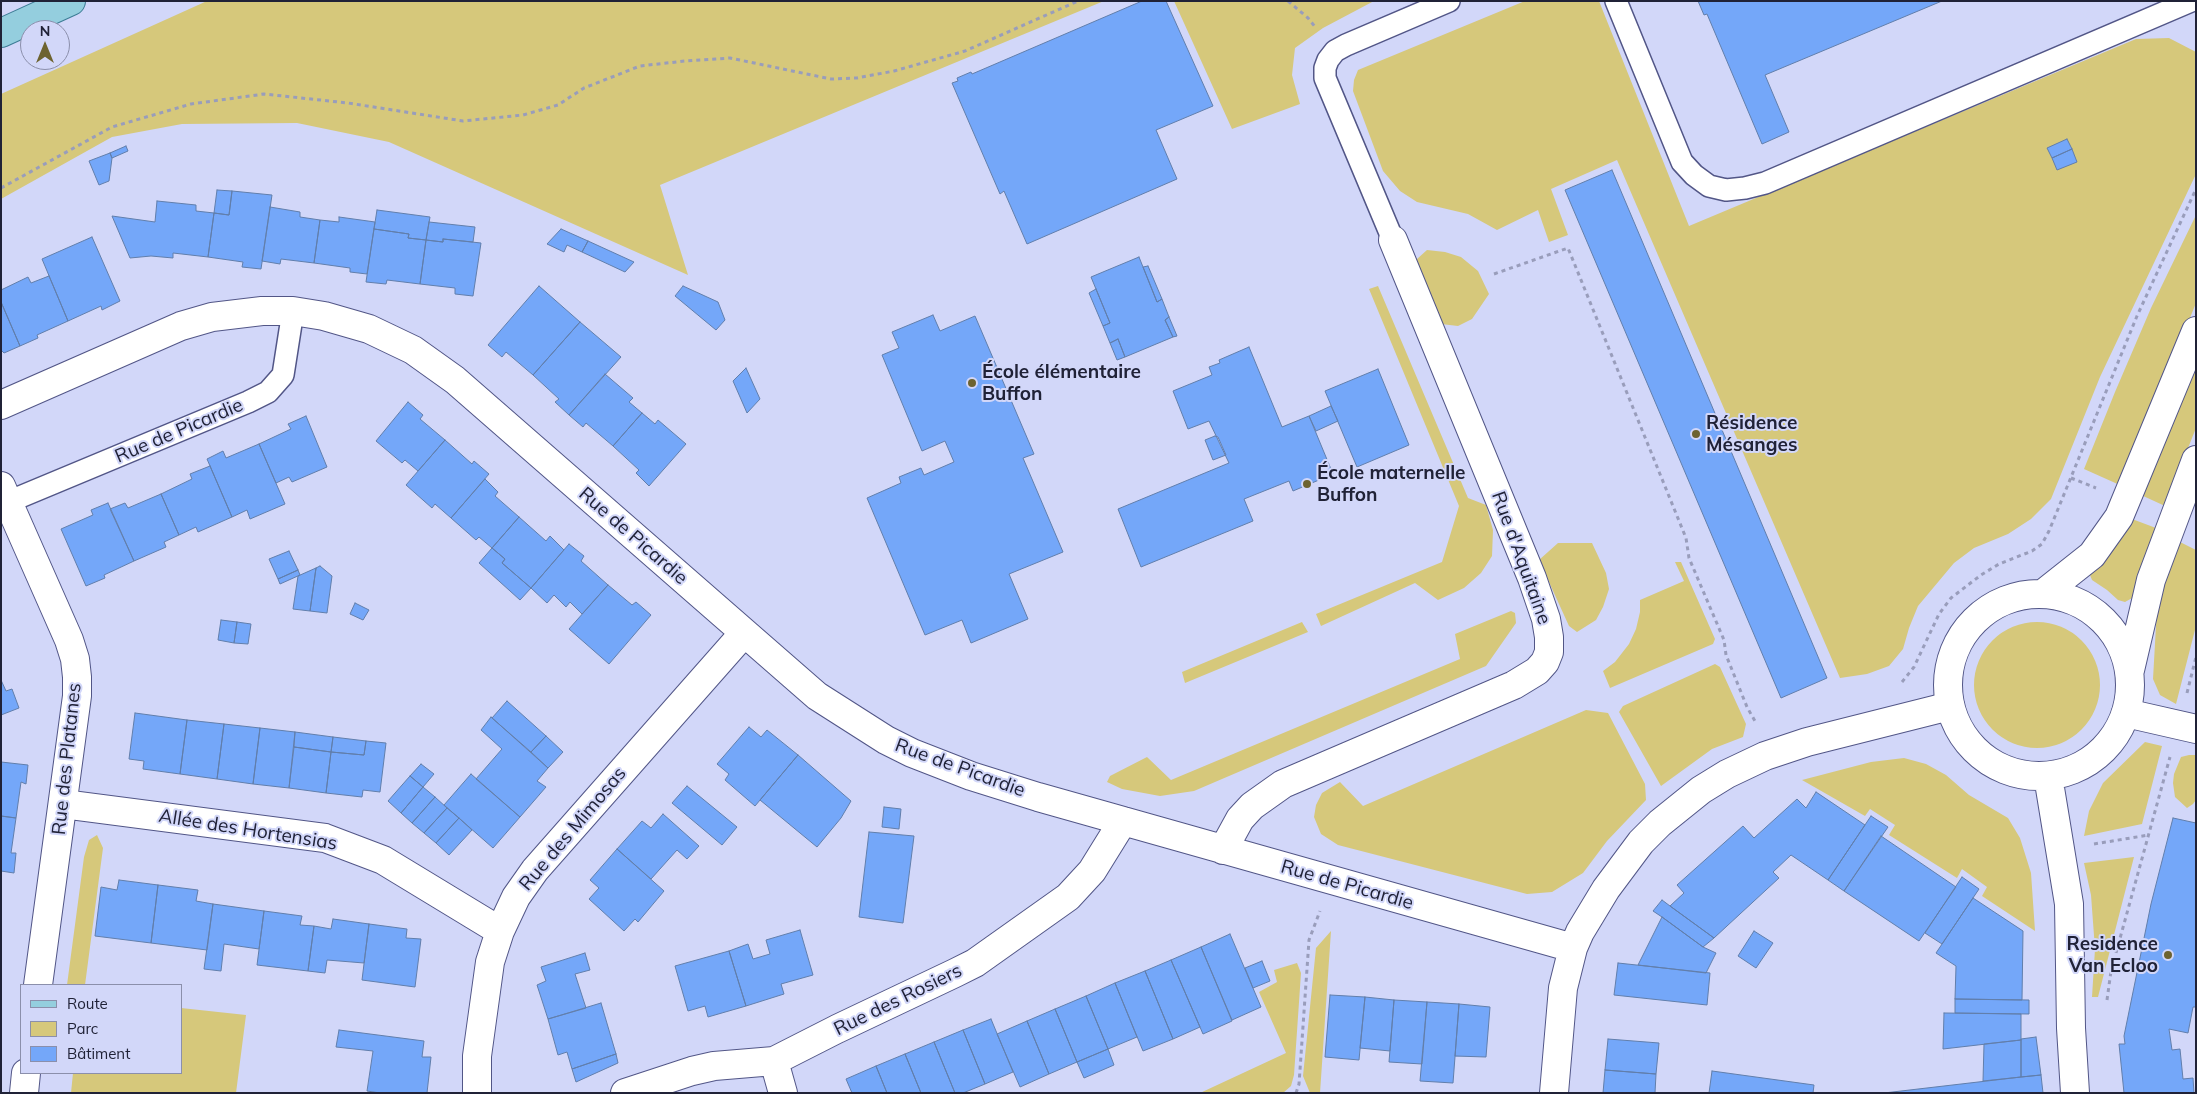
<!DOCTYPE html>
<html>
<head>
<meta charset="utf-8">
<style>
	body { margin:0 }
	#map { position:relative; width:2197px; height:1094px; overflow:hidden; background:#d2d7f9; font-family:Mulish,sans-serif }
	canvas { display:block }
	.frame { position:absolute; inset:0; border:2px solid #202237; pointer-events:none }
	.legend { position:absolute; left:20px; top:984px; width:162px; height:90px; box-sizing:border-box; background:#d2d7f9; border:1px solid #8b8fab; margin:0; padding:6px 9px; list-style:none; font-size:15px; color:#202237 }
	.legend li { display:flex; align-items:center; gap:10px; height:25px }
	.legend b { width:25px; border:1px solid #8b8fab }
	.north { position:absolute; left:20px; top:20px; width:50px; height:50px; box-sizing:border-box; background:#d2d7f9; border:1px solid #8b8fab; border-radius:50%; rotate:0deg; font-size:14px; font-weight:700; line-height:20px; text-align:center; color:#202237 }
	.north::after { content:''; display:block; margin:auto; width:18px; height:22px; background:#6d6330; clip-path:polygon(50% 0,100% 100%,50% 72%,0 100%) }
</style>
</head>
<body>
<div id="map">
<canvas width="2197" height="1094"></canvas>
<div class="frame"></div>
<ul class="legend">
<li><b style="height:6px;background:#94cede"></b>Route</li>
<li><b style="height:14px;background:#d6c87b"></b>Parc</li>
<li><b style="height:14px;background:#74a7f9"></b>Bâtiment</li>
</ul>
<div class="north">N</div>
</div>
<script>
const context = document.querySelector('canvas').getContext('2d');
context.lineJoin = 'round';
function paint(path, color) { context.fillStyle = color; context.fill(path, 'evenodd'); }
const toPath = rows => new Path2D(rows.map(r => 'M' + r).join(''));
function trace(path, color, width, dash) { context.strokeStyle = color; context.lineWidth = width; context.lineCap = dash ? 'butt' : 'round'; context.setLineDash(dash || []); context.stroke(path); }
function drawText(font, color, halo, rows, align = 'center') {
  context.font = font + ' Mulish,sans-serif'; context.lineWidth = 4; context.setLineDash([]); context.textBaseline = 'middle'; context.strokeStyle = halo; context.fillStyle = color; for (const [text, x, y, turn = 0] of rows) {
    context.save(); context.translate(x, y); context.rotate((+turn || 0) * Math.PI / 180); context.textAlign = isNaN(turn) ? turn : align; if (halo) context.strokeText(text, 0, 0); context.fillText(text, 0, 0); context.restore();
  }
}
paint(toPath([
	[207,1,1104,1,660,185,688,275,389,142,297,123,182,124,112,137,1,199,1,94],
	[1174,1,1374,1,1323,28,1295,48,1292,75,1300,104,1232,129],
	[1525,1,1599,1,1689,226,2136,39,2169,38,2196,52,2196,174,2100,377,2051,499,2031,519,2008,534,1974,548,1954,563,1918,606,1909,628,1903,649,1889,666,1867,674,1840,678,1617,160,1551,189,1568,235,1549,242,1538,210,1497,230,1468,214,1417,202,1400,191,1383,171,1353,91,1354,80,1358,70],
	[2196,215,2196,303,2122,486,2084,469,2115,392,2151,308],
	[1427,250,1445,252,1461,257,1478,271,1489,294,1472,319,1458,326,1441,324,1417,270,1417,259],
	[1378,286,1468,498,1486,505,1493,530,1492,556,1481,573,1464,588,1438,600,1415,583,1321,626,1316,614,1442,562,1459,506,1369,289],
	[2196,357,2196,428,2165,506,2141,495],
	[2132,519,2156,528,2134,597,2125,602,2118,600,2107,590,2092,580,2090,575,2115,546],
	[2174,539,2196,550,2196,626,2176,704,2160,695,2153,679,2158,590],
	[1558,543,1592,543,1606,573,1609,589,1603,607,1596,620,1577,632,1569,626,1539,560],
	[1675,562,1681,562,1715,639,1713,644,1610,688,1603,671,1615,662,1629,644,1636,629,1640,612,1640,600,1684,581],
	[1511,611,1515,613,1516,623,1486,666,1194,791,1160,796,1122,789,1107,782,1110,776,1147,757,1171,780,1460,659,1455,634],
	[1302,622,1308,632,1185,683,1182,672],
	'1974 685a63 63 0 1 1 126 0a63 63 0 1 1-126 0Z',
	[1715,664,1720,667,1746,724,1743,737,1712,749,1661,786,1619,712,1623,706],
	[1586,710,1608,713,1645,784,1646,800,1607,841,1583,873,1552,892,1527,894,1338,845,1321,834,1314,817,1316,805,1322,793,1340,782,1363,806],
	[2145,742,2162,746,2142,824,2084,836,2089,811,2103,783],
	[2189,755,2196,755,2196,800,2193,804,2187,808,2175,797,2173,783,2174,774,2181,757],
	[1904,758,1926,764,1946,775,1969,795,2008,818,2020,838,2031,873,2035,931,1982,896,1987,887,1962,869,1957,878,1889,835,1895,825,1870,809,1865,816,1802,780,1871,762],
	[97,835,103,848,85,985,67,985,84,857,89,840],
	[2134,857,2098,997,2092,997,2095,949,2091,895,2084,863],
	[1331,931,1320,1093,1310,1093,1303,1076,1316,948],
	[1297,963,1301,973,1294,1075,1291,1086,1283,1093,1200,1093,1286,1053,1259,992,1277,982,1274,970],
	[181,1008,246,1015,236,1093,71,1093,73,1073,181,1073]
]), '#d6c87b');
const building = toPath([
	[1142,1,1166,1,1213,106,1156,130,1177,179,1027,244,1004,191,1000,194,952,83,958,81,957,78,971,72,972,74,1142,1],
	[1698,1,1942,1,1765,75,1789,132,1762,144,1707,14,1704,15,1698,1],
	[2067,139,2072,149,2052,158,2047,148,2067,139],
	[126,146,128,151,112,158,110,153,126,146],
	[2072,149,2077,162,2057,170,2052,158,2072,149],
	[110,153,112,158,109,181,99,185,89,161,110,153],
	[1612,170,1827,678,1781,698,1565,190,1612,170],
	[217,190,232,191,229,215,214,213,217,190],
	[232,191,272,195,261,269,242,267,243,262,208,257,214,213,229,215,232,191],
	[157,201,196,205,196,211,214,213,208,257,173,253,173,258,151,256,130,258,112,216,155,222,157,201],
	[270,207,300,212,300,217,320,220,314,263,281,259,280,264,262,261,270,207],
	[377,210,430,217,426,240,408,238,409,234,374,229,377,210],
	[339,217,375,222,367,274,350,272,350,268,314,263,320,220,339,222,339,217],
	[429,222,475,227,473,242,443,239,443,242,426,240,429,222],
	[374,229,409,234,408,238,426,240,420,284,387,280,386,284,366,282,374,229],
	[561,229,588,241,582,252,567,245,564,252,547,244,561,229],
	[92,237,120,301,102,310,101,306,68,321,42,259,92,237],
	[443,239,481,243,473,296,455,294,455,288,420,284,426,240,443,242,443,239],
	[588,241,634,262,625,272,582,252,588,241],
	[1139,257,1157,302,1162,299,1169,317,1165,320,1173,337,1125,357,1118,339,1110,343,1103,326,1110,323,1091,277,1139,257],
	[1148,266,1162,299,1157,302,1143,267,1148,266],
	[49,276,68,321,37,335,38,338,20,346,1,302,1,290,28,277,31,283,49,276],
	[539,286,580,322,533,375,506,352,502,357,488,345,539,286],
	[683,286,718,302,725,320,716,330,675,296,683,286],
	[1096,289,1110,323,1103,326,1089,293,1096,289],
	[1,302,20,346,4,353,1,350,1,302],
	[933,315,940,331,975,316,1034,454,1023,458,1063,552,1009,574,1028,619,971,643,962,620,925,635,867,498,901,483,899,477,921,468,924,475,954,462,945,441,922,451,882,355,899,348,892,332,933,315],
	[1169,317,1177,336,1173,337,1165,320,1169,317],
	[580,322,621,357,569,415,555,402,559,399,533,375,580,322],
	[1118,339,1125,357,1117,360,1110,343,1118,339],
	[1249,347,1282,427,1309,416,1333,474,1293,491,1289,481,1244,499,1253,521,1141,567,1118,509,1229,463,1209,421,1188,429,1173,391,1212,375,1209,367,1220,363,1219,360,1249,347],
	[746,368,760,399,747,413,733,381,746,368],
	[1378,369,1409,445,1357,467,1325,391,1378,369],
	[605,374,633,398,629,402,642,413,613,446,586,423,583,427,569,415,605,374],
	[408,402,423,415,420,419,445,440,418,471,405,460,402,463,376,441,408,402],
	[1331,406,1338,421,1316,431,1309,416,1331,406],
	[642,413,655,424,658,420,686,444,649,486,636,473,639,470,613,446,642,413],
	[306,416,327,467,292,482,289,477,276,483,259,444,291,429,288,424,306,416],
	[1215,436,1218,437,1226,455,1213,460,1205,440,1215,436],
	[445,440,472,464,474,461,489,474,451,518,435,504,432,508,406,485,445,440],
	[259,444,285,504,250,519,247,510,232,517,207,459,223,451,226,458,259,444],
	[210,466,232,517,198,532,196,527,179,535,161,494,192,479,190,474,210,466],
	[485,479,498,492,495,496,519,517,492,548,479,537,476,540,451,518,485,479],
	[161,494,179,535,164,542,166,547,134,561,110,509,125,503,128,508,161,494],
	[108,503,134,561,104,575,105,578,86,586,61,529,93,515,91,510,108,503],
	[519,517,546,541,550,536,564,550,531,588,502,563,505,559,492,548,519,517],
	[569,544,584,556,581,561,608,585,582,614,570,602,566,607,554,595,547,603,531,588,569,544],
	[492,548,505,559,502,563,531,588,520,600,479,563,492,548],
	[289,551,298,570,278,579,269,559,289,551],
	[320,566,332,576,327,613,310,611,316,568,320,566],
	[316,568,310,611,293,609,298,576,316,568],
	[298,570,300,575,280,584,278,579,298,570],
	[608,585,632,605,636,602,651,615,609,664,569,629,608,585],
	[355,603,369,610,363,620,350,614,355,603],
	[221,620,237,622,234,643,218,640,221,620],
	[237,622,251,624,248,644,234,643,237,622],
	[1,680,6,691,12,689,19,708,1,715,1,680],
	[507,701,546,736,531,752,492,718,507,701],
	[135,713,187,720,180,774,143,769,144,761,129,759,135,713],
	[491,717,548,768,537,781,546,787,520,817,476,779,502,749,481,730,491,717],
	[187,720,224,724,217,779,180,774,187,720],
	[224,724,260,728,253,784,217,779,224,724],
	[749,727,761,737,767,730,798,755,755,806,725,780,729,774,717,764,749,727],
	[260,728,295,732,289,788,253,784,260,728],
	[295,732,333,737,331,752,294,747,295,732],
	[546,736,563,752,548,768,531,752,546,736],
	[333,737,366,741,364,755,331,752,333,737],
	[366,741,386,743,380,792,363,790,362,797,326,793,331,752,364,755,366,741],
	[294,747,331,752,326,793,289,788,294,747],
	[798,755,851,801,841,818,817,847,760,800,798,755],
	[1,762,28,765,26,784,21,782,16,818,1,816,1,762],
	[421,764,434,774,423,787,410,776,421,764],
	[471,774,520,817,493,848,444,805,471,774],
	[410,776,423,787,401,813,388,801,410,776],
	[687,786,737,827,722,845,672,803,687,786],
	[423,787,435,797,412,823,401,813,423,787],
	[1816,792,1865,825,1828,880,1791,855,1773,872,1779,878,1714,938,1670,906,1684,893,1677,885,1743,826,1754,838,1797,799,1806,808,1816,792],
	[435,797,447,808,424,833,412,823,435,797],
	[884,807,901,809,899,829,882,827,884,807],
	[447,808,459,818,436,843,424,833,447,808],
	[663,814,699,846,687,859,677,850,651,879,617,849,642,821,651,828,663,814],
	[1,816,16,818,11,853,16,853,14,873,1,871,1,816],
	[1871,816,1888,827,1844,891,1828,880,1871,816],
	[459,818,472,830,449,855,436,843,459,818],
	[2173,818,2196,823,2196,1007,2193,1007,2188,1033,2169,1029,2172,1050,2180,1049,2183,1079,2193,1078,2194,1093,2124,1093,2119,1044,2125,1044,2124,1036,2151,904,2173,818],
	[869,832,914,836,903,923,859,917,869,832],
	[1881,836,1956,887,1919,941,1844,891,1881,836],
	[617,849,664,891,638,922,635,919,624,931,589,899,599,888,590,880,617,849],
	[1962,877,1979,889,1942,944,1925,933,1962,877],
	[119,880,158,885,151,943,95,936,101,887,117,890,119,880],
	[158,885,198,890,196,901,213,904,207,950,151,943,158,885],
	[1973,898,2023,931,2022,1000,1955,999,1956,966,1936,953,1973,898],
	[1662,900,1670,906,1714,938,1703,947,1662,917,1653,911,1662,900],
	[213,904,264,911,259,949,224,944,221,971,204,969,213,904],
	[264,911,302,916,300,925,314,926,308,971,257,965,264,911],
	[1662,917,1703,947,1716,953,1706,973,1638,965,1662,917],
	[333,919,369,924,364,963,327,960,325,973,308,971,314,926,331,929,333,919],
	[369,924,407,929,406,938,421,939,415,987,362,980,369,924],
	[800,930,813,975,781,984,784,994,746,1006,729,951,748,944,753,959,770,954,766,940,800,930],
	[1754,931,1773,943,1756,968,1738,956,1754,931],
	[1230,934,1261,1007,1232,1020,1201,947,1230,934],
	[1201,947,1232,1021,1203,1034,1171,960,1201,947],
	[729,951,746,1006,708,1017,705,1006,688,1011,675,966,729,951],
	[585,953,590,970,575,974,586,1008,548,1019,537,985,546,981,541,967,585,953],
	[1171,960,1200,1027,1173,1039,1145,971,1171,960],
	[1262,961,1270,981,1253,988,1245,968,1262,961],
	[1618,963,1710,973,1707,1005,1614,995,1618,963],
	[1145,971,1173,1039,1143,1051,1115,983,1145,971],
	[1115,983,1137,1037,1108,1049,1086,996,1115,983],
	[1330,995,1365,997,1359,1060,1325,1057,1330,995],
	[1086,996,1108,1049,1077,1062,1055,1009,1086,996],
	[1365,997,1394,1000,1390,1051,1360,1048,1365,997],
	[1955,999,2029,1000,2029,1014,1955,1013,1955,999],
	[1394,1000,1427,1002,1422,1064,1389,1062,1394,1000],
	[1427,1002,1459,1004,1453,1083,1420,1081,1427,1002],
	[601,1003,616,1054,572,1069,567,1052,558,1055,548,1019,601,1003],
	[1459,1004,1490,1007,1486,1057,1455,1056,1459,1004],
	[1055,1009,1077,1062,1049,1074,1027,1021,1055,1009],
	[1944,1013,2021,1014,2021,1040,1943,1049,1944,1013],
	[991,1019,1013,1072,985,1084,963,1030,991,1019],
	[1027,1021,1049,1074,1020,1087,997,1034,1027,1021],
	[339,1030,424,1041,422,1057,431,1057,427,1093,380,1093,367,1091,373,1051,336,1047,339,1030],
	[963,1030,985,1084,963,1093,955,1093,934,1042,963,1030],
	[2036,1037,2041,1075,2021,1077,2021,1039,2036,1037],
	[1608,1039,1659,1043,1656,1074,1605,1070,1608,1039],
	[2021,1040,2021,1077,1983,1081,1984,1044,2021,1040],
	[934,1042,955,1093,921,1093,905,1054,934,1042],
	[1108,1049,1114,1065,1084,1078,1077,1062,1108,1049],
	[616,1054,618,1063,576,1082,572,1069,616,1054],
	[905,1054,921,1093,887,1093,876,1066,905,1054],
	[876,1066,887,1093,852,1093,846,1079,876,1066],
	[1605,1070,1656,1074,1655,1093,1603,1093,1605,1070],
	[1712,1071,1814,1085,1813,1093,1709,1093,1712,1071],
	[2041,1075,2043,1093,1884,1093,2021,1077,2041,1075]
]);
paint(building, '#74a7f9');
trace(building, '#617eab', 1);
const service = toPath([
	[1616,1,1682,162,1694,175,1709,186,1726,190,1745,188,1765,183,2191,1],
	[1393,240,1325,78,1325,68,1328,60,1335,51,1346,45,1449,1],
	[8,502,248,402,268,392,283,375,293,311]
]);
const minor = toPath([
	[1,405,181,326,212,317,262,311,293,311,324,316,369,329,413,350,455,380,817,696,886,740,912,753,971,776,1038,797,1573,948],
	[1,486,69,640,75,659,77,677,77,696,38,985],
	[2126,713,2196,729],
	[63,804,325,838,383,860,500,931],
	[1223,850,1240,819,1252,806,1283,784,1514,685,1537,671,1545,662,1549,652,1549,637,1546,619,1532,578,1393,240],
	[774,1061,783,1093],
	[24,1093,26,1073],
	[477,1093,477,1056,490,962,500,931,516,897,535,870,744,633],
	[625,1093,692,1071,714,1066,774,1061,837,1029,955,973,975,963,1068,897,1092,871,1123,821],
	[1554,1093,1563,988,1573,948,1580,932,1606,889,1641,842,1660,823,1701,790,1727,774,1765,756,1807,742,1950,706]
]);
const tertiary = toPath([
	[2044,593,2092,555,2119,517,2196,331],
	'1948 685a91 91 0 1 1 182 0a91 91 0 1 1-182 0Z',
	[2130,670,2151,580,2196,460],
	[2048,776,2069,904,2071,1028,2075,1093]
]);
const primary = toPath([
	[1,33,71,1]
]);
trace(service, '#525687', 24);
trace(minor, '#525687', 30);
trace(tertiary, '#525687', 30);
trace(primary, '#3d7c95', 30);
trace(toPath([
	[1288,1,1308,18,1316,28],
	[1,188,112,127,191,104,264,94,348,103,463,121,523,115,558,105,584,88,640,66,685,61,730,58,831,79,857,78,894,71,965,51,1078,1],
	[1494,274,1568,248,1686,538,1689,558,1724,640,1726,655,1747,707,1756,723],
	[2071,478,2096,488],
	[1902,682,1914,667,1939,614,1951,598,1981,575,1999,564,2032,551,2042,544,2049,531,2137,316,2196,189],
	[2187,693,2196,657],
	[2094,844,2149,835],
	[2107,1000,2111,971,2170,757],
	[1296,1093,1299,1084,1309,940,1320,911]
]), '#999dbb', 3, [4, 4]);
trace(service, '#fff', 21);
trace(minor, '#fff', 28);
trace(tertiary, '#fff', 28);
trace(primary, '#94cede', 28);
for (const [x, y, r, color] of [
	[972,383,5,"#6d6330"],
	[1696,434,5,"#6d6330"],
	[1307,484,5,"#6d6330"],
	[2168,955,5,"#6d6330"]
]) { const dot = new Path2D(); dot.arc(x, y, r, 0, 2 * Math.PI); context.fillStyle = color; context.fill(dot); trace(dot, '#d2d7f9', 2); }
drawText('bold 19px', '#202237', '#d2d7f9', [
	["École élémentaire",982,372],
	["Buffon",982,394],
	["Résidence",1706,423],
	["Mésanges",1706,445],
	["École maternelle",1317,473],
	["Buffon",1317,495],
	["Residence",2158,944,"right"],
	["Van Ecloo",2158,966,"right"]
], 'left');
drawText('19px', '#202237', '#d2d7f9', [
	["Rue de Picardie",179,431,-23],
	["Rue de Picardie",633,536,41],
	["Rue d'Aquitaine",1521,558,70],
	["Rue des Platanes",67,759,-84],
	["Rue de Picardie",960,768,20],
	["Rue des Mimosas",573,829,-50],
	["Allée des Hortensias",248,830,9],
	["Rue de Picardie",1347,885,16],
	["Rue des Rosiers",898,1000,-26]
]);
</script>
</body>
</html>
